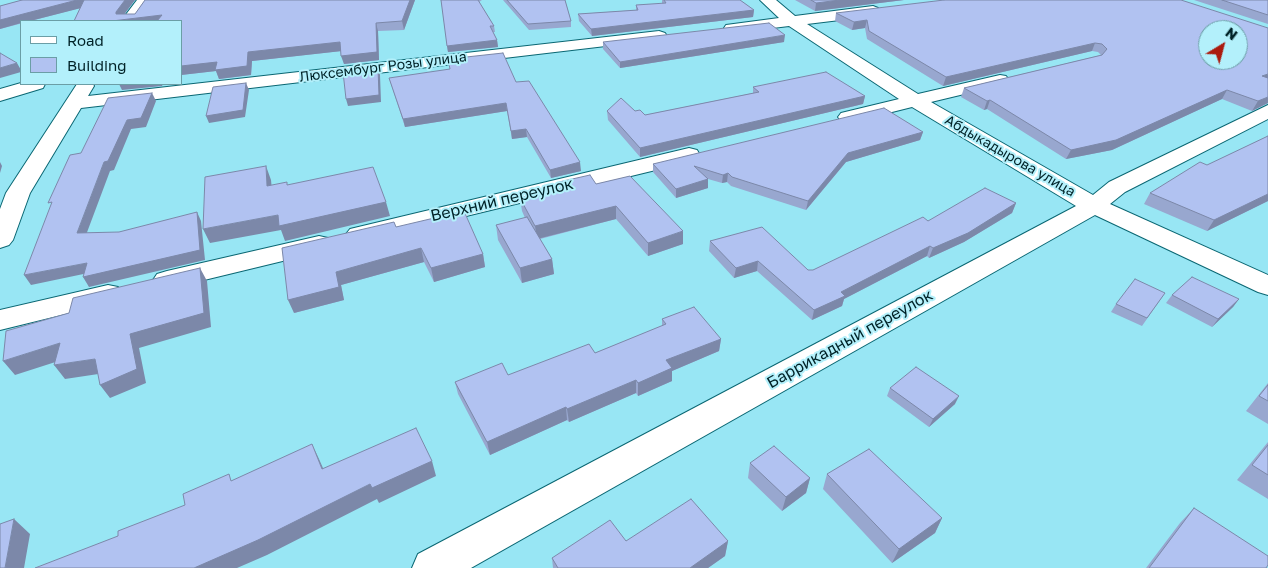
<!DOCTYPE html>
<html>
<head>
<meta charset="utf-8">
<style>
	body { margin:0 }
	#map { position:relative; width:1268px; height:568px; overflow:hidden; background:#98e6f4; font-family:"Golos Text",sans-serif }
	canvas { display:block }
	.legend { position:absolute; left:20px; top:20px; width:162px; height:65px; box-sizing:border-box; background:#b3f0fb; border:1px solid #6b9ea6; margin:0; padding:6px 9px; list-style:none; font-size:15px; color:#002227 }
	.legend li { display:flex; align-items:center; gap:10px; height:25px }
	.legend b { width:25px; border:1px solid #6b9ea6 }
	.north { position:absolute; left:1198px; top:20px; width:50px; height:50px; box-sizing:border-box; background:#b3f0fb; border:1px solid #6b9ea6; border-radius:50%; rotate:37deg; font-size:14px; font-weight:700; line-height:20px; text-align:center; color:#002227 }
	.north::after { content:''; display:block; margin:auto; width:18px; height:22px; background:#ab1a0e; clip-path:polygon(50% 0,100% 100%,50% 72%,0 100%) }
</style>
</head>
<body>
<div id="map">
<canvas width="1268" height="568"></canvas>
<ul class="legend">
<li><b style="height:6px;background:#fff"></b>Road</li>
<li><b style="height:14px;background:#b1c2f1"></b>Building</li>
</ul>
<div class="north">N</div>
</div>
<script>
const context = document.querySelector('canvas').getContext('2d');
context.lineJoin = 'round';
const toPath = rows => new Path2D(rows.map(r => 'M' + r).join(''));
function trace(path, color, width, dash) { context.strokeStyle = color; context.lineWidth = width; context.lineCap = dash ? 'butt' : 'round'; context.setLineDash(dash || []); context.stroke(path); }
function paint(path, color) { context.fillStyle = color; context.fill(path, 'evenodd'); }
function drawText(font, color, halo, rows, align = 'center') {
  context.font = font + ' "Golos Text",sans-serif'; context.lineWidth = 4; context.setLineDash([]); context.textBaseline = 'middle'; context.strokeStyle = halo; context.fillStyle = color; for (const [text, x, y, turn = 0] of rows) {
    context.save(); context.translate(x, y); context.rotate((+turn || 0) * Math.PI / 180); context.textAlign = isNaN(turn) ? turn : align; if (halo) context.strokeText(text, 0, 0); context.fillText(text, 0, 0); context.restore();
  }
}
const minor = toPath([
	[137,0,152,0,137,21,121,21,137,0],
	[760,0,776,0,795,16,873,6,878,8,881,11,878,14,873,16,807,24,918,94,1000,75,1006,76,1009,80,1006,84,931,102,1093,195,1109,182,1268,105,1268,119,1125,192,1110,204,1268,275,1268,295,1258,292,1095,215,471,568,412,568,418,554,1076,206,912,107,848,123,841,121,838,117,841,113,899,99,789,26,732,33,726,31,724,28,726,25,779,18,760,0],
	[659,31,665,33,667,36,665,39,81,108,30,193,13,240,9,245,0,248,0,209,6,193,77,84,93,84,94,86,88,96,659,31],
	[21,83,45,84,43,88,0,101,0,89,21,83],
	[689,148,697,150,700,155,697,160,359,242,350,239,346,234,350,229,689,148],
	[319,236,328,238,332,244,328,250,167,289,157,286,153,280,157,274,167,271,319,236],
	[108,285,118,287,122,294,118,301,0,330,0,310,108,285]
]);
trace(minor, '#0a6773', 2);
paint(minor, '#fff');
paint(toPath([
	[22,0,135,0,124,14,135,14,145,0,415,0,404,30,378,31,379,60,344,64,341,51,252,61,251,75,219,79,216,71,181,75,181,21,74,21,80,8,0,29,0,6],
	[441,0,482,0,479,2,494,26,495,32,493,32,497,40,498,47,448,52],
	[503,0,565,0,571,21,571,27,529,30],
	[662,0,740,0,754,10,753,17,592,36,579,21,578,14,636,10,636,5,662,4],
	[795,0,904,0,815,11],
	[1181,0,1268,103,1252,111,1222,99,1112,150,1066,159,987,109,984,110,961,97,964,88,1101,55,1098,52,1092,51,943,86,867,39,865,28,852,30,835,21,836,13],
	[1194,0,1268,0,1268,24],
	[603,42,784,42,620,68,603,49],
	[389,78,516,82,581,171,551,178,527,137,512,139,507,111,405,127],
	[753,87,865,96,863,104,640,157,608,120,607,111,635,111,645,115,753,93],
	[923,132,920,140,846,162,806,210,731,186,727,182,722,183,708,179,708,188,676,198,653,172,653,164],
	[1268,136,1268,201,1207,231,1144,204,1150,193],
	[559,182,596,184,683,244,648,256,616,219,540,239,552,259,554,274,522,283,498,240,496,225,525,218,522,211,520,198,560,189],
	[1016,203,1012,213,964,242,929,258,927,256,844,299,842,306,812,320,757,271,734,278,709,251,710,241,808,270,813,270,928,221],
	[396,227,483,254,485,267,434,282,424,262,341,285,344,300,294,313],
	[1165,293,1142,326,1111,312,1116,304],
	[1172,295,1239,299,1233,307,1212,327,1166,303],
	[662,319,721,339,719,351,672,371,672,381,638,396,636,393,569,422,567,420,490,455,458,394,455,382,508,375,595,353,662,326],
	[1268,383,1268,424,1246,411],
	[890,388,955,404,929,427,887,396],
	[1268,442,1268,499,1237,480],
	[750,463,810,478,806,493,782,511,748,478],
	[827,474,942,518,935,533,892,563,823,489],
	[1194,508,1266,568,1146,568,1180,523],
	[626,541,728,541,725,556,708,568,553,568,552,558]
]), '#98a7cf');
paint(toPath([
	[77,0,86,0,89,6,30,21,21,21,21,23,0,29,0,20],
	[125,0,135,0,120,20,162,15,165,21,112,21,116,14,116,12],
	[410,0,415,0,404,30,402,21],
	[840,0,904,0,815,11,816,3],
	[754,10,753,17,592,36,591,29],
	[867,20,865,28,852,30,854,22],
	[376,23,378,31,379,60,344,64,341,56],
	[785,35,784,42,620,68,620,62],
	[497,40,498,47,448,52,447,46],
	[340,42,342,51,252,61,251,75,219,79,216,71,181,75,181,66,248,52],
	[1095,43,1092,51,943,86,946,77],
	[17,63,21,70,21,72,0,78,0,68],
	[378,68,380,75,381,102,348,106,346,99],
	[1268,74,1268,80,1262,76],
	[246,83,249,90,245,117,209,123,206,116],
	[119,84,163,84,162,86,122,90],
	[1227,90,1222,99,1112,150,1066,159,1071,150],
	[152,93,156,101,146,127,131,129,114,170,110,171,83,243,77,233,104,162,127,120],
	[865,96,863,104,640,157,640,148],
	[1268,97,1268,103,1252,111,1258,101],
	[990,100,987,109,984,110,987,101],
	[506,103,507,111,405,127,403,119],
	[526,129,527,137,512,139,511,131],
	[923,132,920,140,846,162,806,210,808,201,848,153],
	[0,162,2,166,0,173],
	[580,162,581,171,551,178,550,170],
	[266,166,271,180,273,200,267,186],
	[728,173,727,182,722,183,723,175],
	[708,179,708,188,676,198,676,189],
	[1268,194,1268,201,1207,231,1214,220],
	[386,202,390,216,285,241,281,230,210,243,203,229,278,215],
	[1016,203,1012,213,964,242,929,258,933,248],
	[616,206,616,219,537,239,535,226],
	[197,212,201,221,205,260,89,287,83,277],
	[683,231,683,244,648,256,648,243],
	[930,246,927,256,844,299,842,306,812,320,814,310,841,292],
	[421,248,424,262,341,285,344,300,294,313,288,300,336,272],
	[483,254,485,267,434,282,431,268],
	[552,259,554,274,522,283,520,268],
	[758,261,757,271,734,278,736,268],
	[87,263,93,272,31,285,24,275],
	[200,268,207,281,211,327,139,348,146,383,110,398,100,385,130,334],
	[1239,299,1233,307,1212,327,1218,319],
	[721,339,719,351,672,371,672,381,638,396,638,383,666,360],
	[60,343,71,357,15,375,3,361],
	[95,359,105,373,65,379,54,365],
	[636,380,636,393,569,422,567,409],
	[959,396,955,404,929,427,933,419],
	[566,407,567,420,490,455,487,442],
	[312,444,319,459,330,484,322,469],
	[432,461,436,476,379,503,377,499,267,555,237,568,194,568,370,484],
	[810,478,806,493,782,511,786,497],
	[942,518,935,533,892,563,899,549],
	[14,519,30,534,24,568,5,568],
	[728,541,725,556,708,568,690,568]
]), '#7c88a9');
const building = toPath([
	[22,0,77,0,0,20,0,6,22,0],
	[84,0,125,0,116,12,116,14,135,14,145,0,410,0,402,21,376,23,377,52,341,56,340,42,248,52,247,66,215,70,217,62,181,66,181,21,157,21,162,15,112,21,74,21,84,0],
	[441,0,478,0,494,26,490,26,497,40,447,46,441,0],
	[507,0,565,0,571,21,528,24,507,0],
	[664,0,740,0,754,10,591,29,578,14,638,10,636,5,666,3,664,0],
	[811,0,840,0,816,3,811,0],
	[944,0,1181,0,1268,28,1268,74,1262,76,1268,78,1268,97,1258,101,1227,90,1116,140,1071,150,990,100,987,101,964,88,1102,55,1107,49,1102,44,1095,43,946,77,869,31,867,20,854,22,836,13,944,0],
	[1208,30,1238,30,1238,60,1208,60,1208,30],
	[1222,0,1268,0,1268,15,1222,0],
	[769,23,785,35,620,62,603,42,769,23],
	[0,53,17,63,0,68,0,53],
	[503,53,516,82,529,81,580,162,550,170,526,129,511,131,506,103,403,119,389,78,450,69,448,59,503,53],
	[378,68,379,95,346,99,343,72,378,68],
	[826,72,865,96,640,148,607,111,621,98,635,111,640,110,645,115,759,92,753,87,826,72],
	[246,83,243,110,206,116,213,87,246,83],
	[152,93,141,118,127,120,108,161,104,162,77,233,119,232,197,212,200,250,83,277,87,263,24,275,52,202,48,203,70,155,81,153,108,98,152,93],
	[884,108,923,132,848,153,808,201,732,177,728,173,723,175,694,166,708,179,676,189,653,164,884,108],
	[1268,136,1268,194,1214,220,1150,193,1200,162,1207,165,1268,136],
	[266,166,267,186,287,182,287,185,373,167,386,202,279,226,278,215,203,229,205,177,266,166],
	[590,175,596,184,630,176,683,231,648,243,616,206,535,226,520,198,563,188,559,182,590,175],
	[985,188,1016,203,968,233,933,248,930,246,841,292,845,296,814,310,758,261,736,268,710,241,762,227,808,270,813,270,923,217,928,221,985,188],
	[464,211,483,254,431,268,421,248,336,272,339,287,288,300,282,248,394,222,396,227,464,211],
	[527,217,552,259,520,268,496,225,527,217],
	[200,268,204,313,130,334,137,369,100,385,95,359,54,365,60,343,3,361,6,331,69,313,73,298,200,268],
	[1192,277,1239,299,1218,319,1172,295,1192,277],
	[1135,279,1165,293,1147,318,1116,304,1135,279],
	[694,307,721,339,666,360,672,368,638,383,636,380,567,409,566,407,487,442,455,382,502,363,508,375,589,344,595,353,666,324,662,319,694,307],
	[916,367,959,396,933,419,890,388,916,367],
	[1268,385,1268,401,1259,396,1268,385],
	[416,428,432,461,372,488,370,484,258,540,194,568,35,568,118,536,118,531,185,505,183,494,229,474,231,481,312,444,322,469,416,428],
	[1268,445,1268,475,1252,465,1268,445],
	[774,446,810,478,786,497,750,463,774,446],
	[869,449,942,518,899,549,827,474,869,449],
	[691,499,728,541,690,568,558,568,552,558,610,520,626,541,691,499],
	[1194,508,1268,556,1268,565,1266,568,1149,568,1194,508],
	[14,519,5,568,0,568,0,524,14,519]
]);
paint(building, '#b1c2f1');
trace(building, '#7c88a9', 1);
drawText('14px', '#002227', '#b3f0fb', [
	["Люксембург Розы улица",383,67,-7],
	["Абдыкадырова улица",1010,156,30]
]);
drawText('16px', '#002227', '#b3f0fb', [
	["Верхний переулок",502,200,-13],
	["Баррикадный переулок",850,339,-29]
]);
</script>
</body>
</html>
